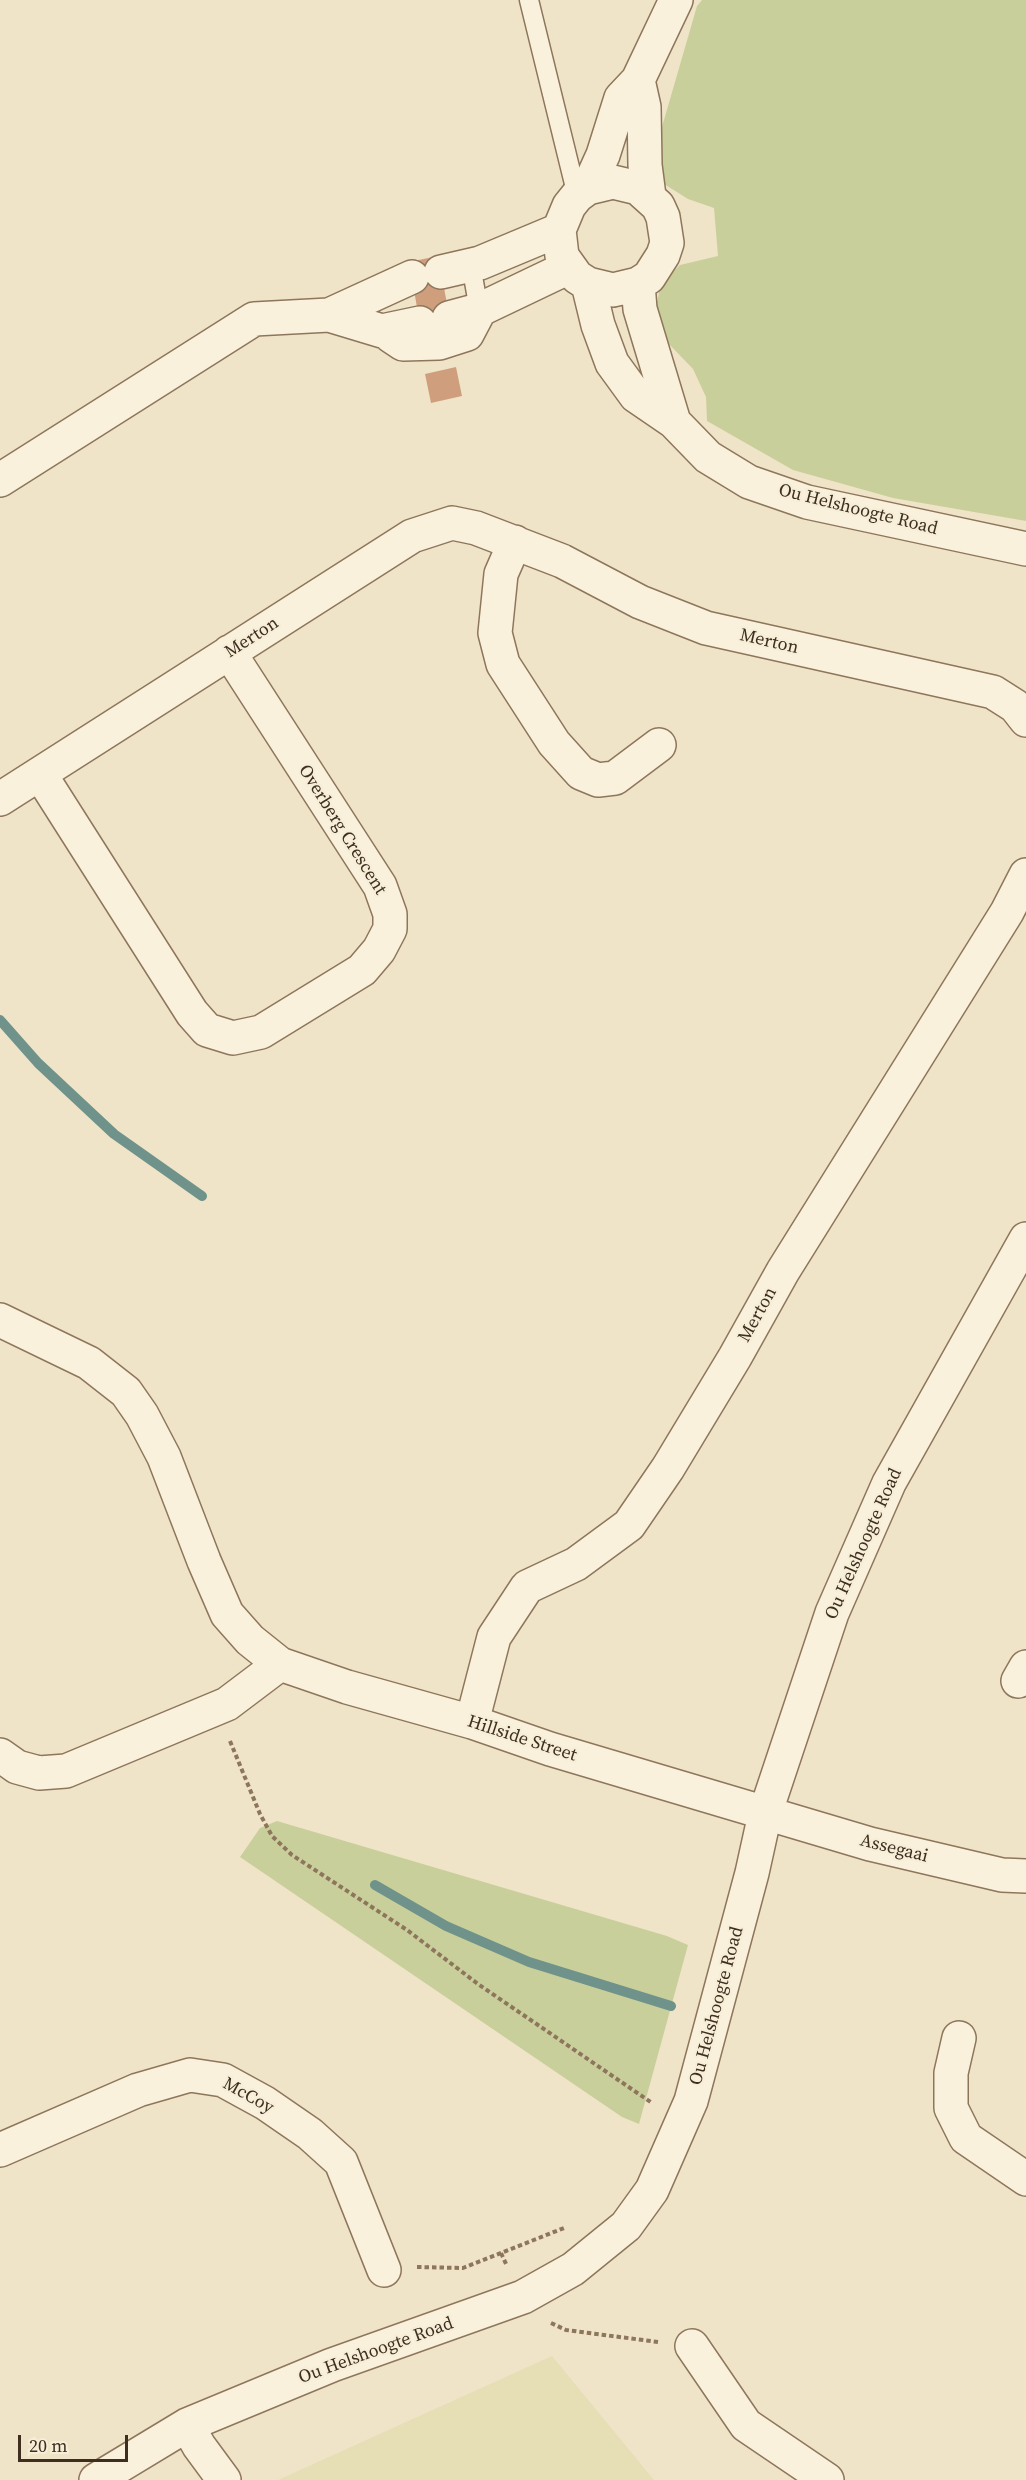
<!DOCTYPE html>
<html>
<head>
<meta charset="utf-8">
<style>
	body { margin:0 }
	#map { position:relative; width:1026px; height:2480px; overflow:hidden; background:#f0e4c8; font-family:"Source Serif 4",serif }
	canvas { display:block }
	.scale { position:absolute; left:18px; top:2435px; width:110px; height:27px; box-sizing:border-box; border:3px solid #3d2e20; border-top:0; padding-left:8px; font-size:18px; line-height:21px; white-space:nowrap; color:#3d2e20; -webkit-text-stroke:4px #f7eed8; paint-order:stroke }
</style>
</head>
<body>
<div id="map">
<canvas width="1026" height="2480"></canvas>
<div class="scale">20 m</div>
</div>
<script>
const context = document.querySelector('canvas').getContext('2d');
context.lineJoin = 'round';
function paint(path, color) { context.fillStyle = color; context.fill(path, 'evenodd'); }
const toPath = rows => new Path2D(rows.map(r => 'M' + r).join(''));
function trace(path, color, width, dash) { context.strokeStyle = color; context.lineWidth = width; context.lineCap = dash ? 'butt' : 'round'; context.setLineDash(dash || []); context.stroke(path); }
function drawText(font, color, halo, rows, align = 'center') {
  context.font = font + ' "Source Serif 4",serif'; context.lineWidth = 4.5; context.setLineDash([]); context.textBaseline = 'middle'; context.strokeStyle = halo; context.fillStyle = color; for (const [text, x, y, turn = 0] of rows) {
    context.save(); context.translate(x, y); context.rotate((+turn || 0) * Math.PI / 180); context.textAlign = isNaN(turn) ? turn : align; if (halo) context.strokeText(text, 0, 0); context.fillText(text, 0, 0); context.restore();
  }
}
paint(toPath([
	[552,2356,654,2480,278,2480]
]), '#e6deb5');
paint(toPath([
	[702,0,1026,0,1026,521,893,498,793,470,707,421,706,397,693,369,666,341,655,312,661,283,680,265,718,256,714,208,688,199,664,184,655,151,697,6],
	[277,1821,667,1936,688,1945,639,2124,622,2117,240,1857,260,1828]
]), '#c9cf9b');
trace(toPath([
	[0,1020,38,1063,114,1134,202,1196],
	[375,1885,446,1926,529,1962,671,2006]
]), '#6f938a', 10);
paint(toPath([
	[438,256,451,325,421,330,409,262],
	[456,367,462,396,431,403,425,374]
]), '#cf9f7d');
const lane = toPath([
	[529,0,577,196],
	[471,265,479,310]
]);
const street = toPath([
	[638,80,644,107,645,165,649,196],
	[588,188,603,155,621,98,638,80,676,0],
	[441,272,480,263,559,230],
	[588,284,613,290,638,284,649,277,663,255,667,243,663,217,658,206,638,188,613,182,588,188,577,196,569,206,559,230,562,256,577,277,588,284,598,325,612,363,636,396,674,422,708,457,749,482,807,502,1026,549],
	[638,284,640,309,674,422],
	[329,315,412,277],
	[449,318,479,310,569,267],
	[391,336,403,344,439,343,467,334,477,315],
	[0,480,254,319,329,315,382,331,420,323],
	[515,542,501,574,495,633,503,664,554,743,581,773,598,780,615,778,659,745],
	[40,774,192,1013,207,1030,233,1038,261,1032,362,970,379,950,390,929,390,914,380,886,229,652],
	[0,799,412,536,452,523,476,528,562,561,640,602,706,628,993,692,1015,706,1026,720],
	[0,1320,89,1363,126,1392,142,1415,164,1457,204,1561,227,1614,250,1640,280,1664,347,1687,472,1722,550,1749,870,1844,1002,1875,1026,1876],
	[1018,1681,1026,1667],
	[472,1722,494,1637,527,1587,576,1564,629,1525,668,1468,735,1357,783,1271,1007,912,1026,875],
	[0,1755,17,1767,39,1773,66,1771,227,1704,280,1664],
	[959,2038,951,2073,951,2108,966,2138,1026,2179],
	[0,2150,138,2090,190,2075,223,2080,265,2103,310,2134,341,2162,384,2270],
	[692,2346,746,2425,827,2480],
	[187,2425,199,2446,224,2480],
	[96,2480,187,2425,332,2365,523,2297,573,2269,626,2226,652,2190,691,2101,752,1873,765,1814,832,1613,889,1483,1026,1239]
]);
trace(lane, '#8d765c', 21);
trace(street, '#8d765c', 36);
trace(toPath([
	[230,1741,260,1814,272,1836,292,1855,407,1930,478,1984,652,2103],
	[501,2253,507,2266],
	[417,2267,463,2268,564,2228],
	[551,2323,566,2330,658,2342]
]), '#8d765c', 4, [4.5, 3]);
trace(lane, '#faf1dc', 18);
trace(street, '#faf1dc', 33);
drawText('18px', '#3d2e20', '#f7eed8', [
	["Ou Helshoogte Road",858,510,14],
	["Merton",252,638,-33],
	["Merton",769,642,13],
	["Overberg Crescent",342,830,58],
	["Merton",758,1315,-61],
	["Ou Helshoogte Road",864,1544,-66],
	["Hillside Street",522,1739,18],
	["Assegaai",894,1849,14],
	["Ou Helshoogte Road",717,2006,-75],
	["McCoy",248,2096,29],
	["Ou Helshoogte Road",376,2351,-20]
]);
</script>
</body>
</html>
